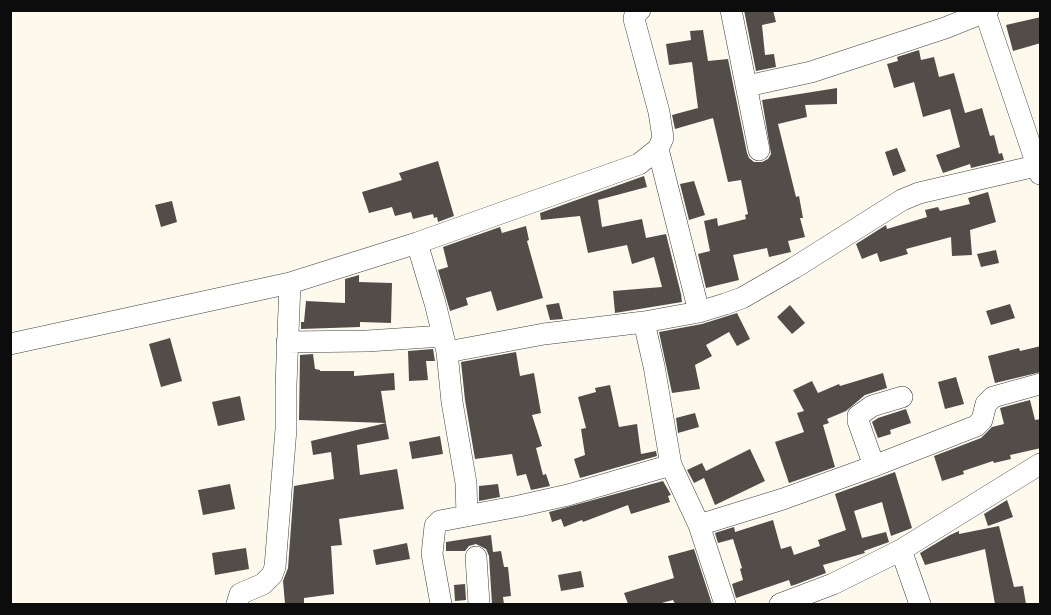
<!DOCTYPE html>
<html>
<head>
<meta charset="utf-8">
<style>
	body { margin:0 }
	#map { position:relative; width:1051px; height:615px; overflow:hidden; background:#fdfaed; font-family:Merriweather,serif }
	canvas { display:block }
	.frame { position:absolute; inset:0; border:12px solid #0c0c0c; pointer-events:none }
</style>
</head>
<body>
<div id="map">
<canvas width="1051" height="615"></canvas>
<div class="frame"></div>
</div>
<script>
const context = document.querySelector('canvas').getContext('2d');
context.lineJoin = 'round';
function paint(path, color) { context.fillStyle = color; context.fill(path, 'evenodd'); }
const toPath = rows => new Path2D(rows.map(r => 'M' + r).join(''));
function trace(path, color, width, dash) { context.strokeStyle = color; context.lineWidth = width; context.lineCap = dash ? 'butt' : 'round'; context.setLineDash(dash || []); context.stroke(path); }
paint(toPath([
	[744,10,773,10,776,22,762,25,765,55,774,54,776,67,756,71],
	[1041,17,1041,43,1013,51,1006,25],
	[703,30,708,61,728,59,747,153,749,158,754,162,762,162,768,159,771,154,762,100,837,88,837,104,805,105,807,117,778,124,796,197,799,196,803,218,800,218,805,237,788,241,791,252,769,257,767,248,733,255,739,280,706,288,698,254,710,251,704,221,717,218,718,226,746,219,745,215,748,214,741,180,728,182,713,118,675,129,672,115,698,108,692,62,669,65,666,44,691,40,690,31],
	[919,50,921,60,934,57,939,77,954,73,965,113,982,108,990,136,994,135,999,154,1002,153,1004,160,971,168,970,164,943,173,936,155,960,147,950,109,923,117,914,82,894,88,887,64,898,61,897,57],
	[897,148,906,171,893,176,885,152],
	[438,161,454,216,438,222,437,217,434,218,433,214,413,219,411,212,395,216,392,207,369,213,362,192,402,180,399,173],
	[644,176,647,187,598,200,602,227,642,219,646,238,666,234,681,294,682,302,615,313,613,291,662,287,654,257,632,264,627,245,588,253,580,216,541,220,540,213],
	[694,181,705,215,689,220,680,184],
	[988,192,996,222,970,230,972,255,952,256,951,237,906,249,908,254,880,262,877,253,862,259,856,244,886,225,887,229,927,217,925,210,938,207,940,211,970,204,968,198],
	[172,201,177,222,161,227,155,205],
	[526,226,529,240,527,241,543,298,497,311,491,291,466,298,468,305,450,311,438,270,448,267,443,247,500,227,502,233],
	[996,250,999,263,981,267,977,254],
	[359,275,359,282,392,283,391,323,360,322,360,327,301,329,301,322,304,322,306,301,345,303,345,279],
	[559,303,563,319,550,320,546,305],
	[1010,304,1015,318,991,325,986,311],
	[790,305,805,323,792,334,777,317],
	[737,313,750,339,737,346,729,332,706,345,712,356,695,365,700,389,672,393,659,332,702,324],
	[170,338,182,381,161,387,149,344],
	[1041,346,1041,372,995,383,988,356,1019,348,1020,351],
	[433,349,435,361,426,361,428,380,409,381,408,351],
	[516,352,520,376,534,373,541,413,532,415,542,446,536,448,543,475,546,474,550,486,531,490,526,474,517,476,512,454,475,459,465,400,461,362],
	[313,354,315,369,320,370,320,371,354,371,354,376,394,373,395,390,381,391,386,423,299,420,300,355],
	[883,373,887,388,865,395,846,411,827,419,829,423,823,425,835,467,789,483,775,442,804,432,797,413,804,411,793,390,812,381,818,393,839,384,840,386],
	[956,377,964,404,945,409,938,382],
	[610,385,619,427,637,424,641,454,656,451,657,456,580,478,574,459,585,455,581,429,586,428,578,397,596,392,595,388],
	[240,396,245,420,218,426,212,402],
	[1030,400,1035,420,1041,419,1041,448,1010,455,1011,459,994,463,993,461,963,471,964,474,942,481,934,456,981,438,992,427,1004,424,1000,408],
	[906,409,911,423,890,430,891,434,878,438,872,422,878,418],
	[695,413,699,427,678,433,676,418],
	[386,423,389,439,357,445,360,475,397,469,404,509,339,519,342,545,331,546,334,594,304,598,304,604,285,604,283,581,288,568,294,486,334,479,331,452,313,455,311,441],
	[440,436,443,454,412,459,409,442],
	[750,449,765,481,715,505,704,478,694,483,687,470,702,463,706,471],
	[895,472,912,528,891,536,882,502,854,511,862,538,886,532,889,542,864,551,865,553,823,565,826,573,797,584,791,586,789,580,736,598,732,584,743,580,740,569,742,568,733,539,718,543,715,533,734,527,735,532,773,520,781,549,791,546,794,555,820,546,818,540,846,530,835,494],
	[663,481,671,495,668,496,670,502,631,514,628,505,583,522,582,520,564,527,561,519,552,522,549,512],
	[230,484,235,509,203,515,198,490],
	[498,484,500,497,479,501,479,486],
	[1007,500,1013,517,988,526,984,514],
	[999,526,1014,587,1023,586,1026,604,995,604,985,549,925,565,920,553,950,535,959,531,959,534],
	[491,535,493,552,501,551,504,567,508,567,511,596,503,597,504,604,492,604,489,556,486,549,476,544,469,546,465,551,446,551,446,542],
	[407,543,410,559,376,565,373,550],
	[246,548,249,569,215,575,212,553],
	[694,549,712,604,675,604,673,600,658,604,628,604,624,593,674,578,668,556],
	[581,571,584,587,561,591,558,575],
	[465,584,466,600,455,601,454,585]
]), '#534d49');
const street = toPath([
	[731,10,759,150],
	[988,10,985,12,1040,174],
	[747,86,811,72,945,28,985,12],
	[658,149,699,312],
	[417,243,435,303,447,352,452,402,466,483,467,516],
	[644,322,654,366,671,465,699,525,725,604],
	[287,342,367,341,443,336],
	[10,344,290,283,417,243,639,164,658,149,663,138,659,112,634,19,635,14,640,10],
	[447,352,544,334,644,322,699,312,725,304,742,298,794,268,902,200,919,193,1040,165],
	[874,466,976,426,982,420,986,404,993,397,1040,384],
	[699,525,783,499,874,466,858,421,858,416,872,406,902,397],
	[901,550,920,604],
	[476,557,479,604],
	[237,604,240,594,263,584,272,575,275,567,286,429,286,385,290,283],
	[441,604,432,554,435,526,440,521,519,506,568,495,671,465],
	[780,604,833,584,901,550,1040,464]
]);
trace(street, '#3f3f3f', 22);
trace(street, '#fff', 21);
</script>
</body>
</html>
